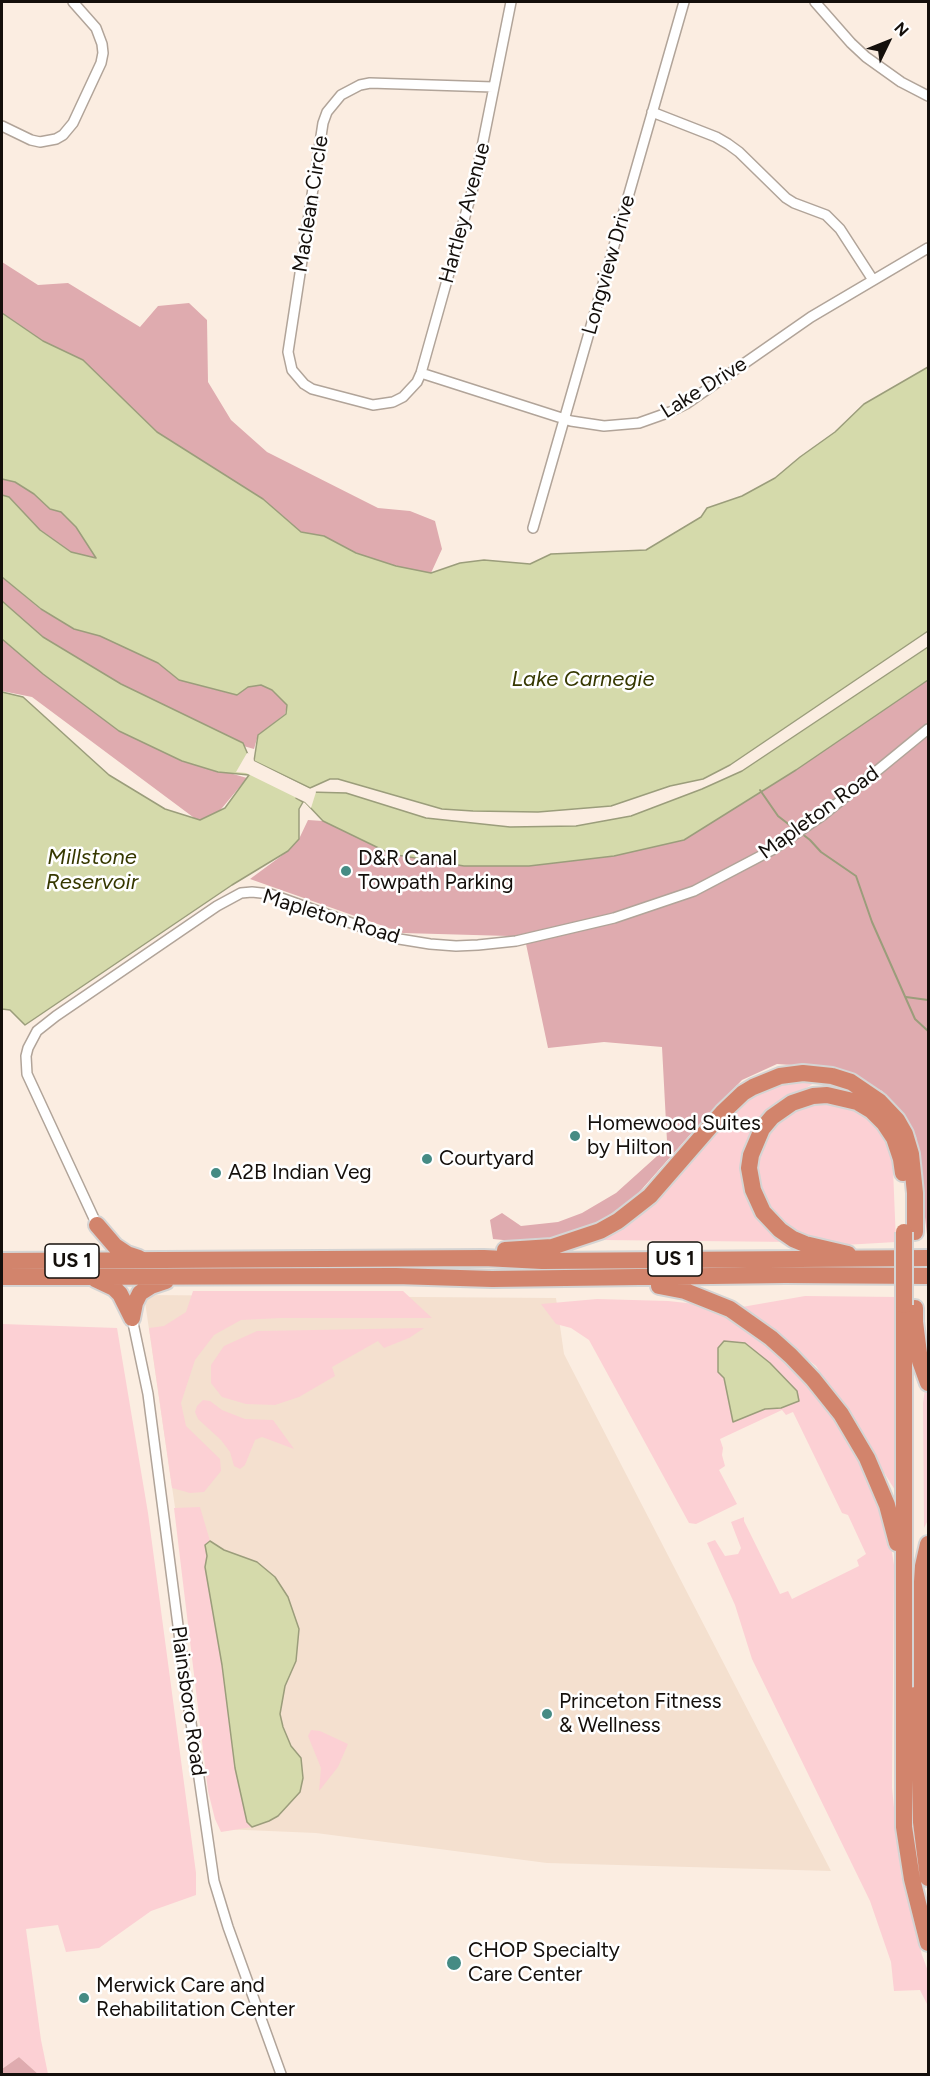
<!DOCTYPE html>
<html>
<head>
<meta charset="utf-8">
<style>
	body { margin:0 }
	#map { position:relative; width:930px; height:2076px; overflow:hidden; background:#fbede1; font-family:Figtree,sans-serif }
	canvas { display:block }
	.frame { position:absolute; inset:0; border:3px solid #140f0b; pointer-events:none }
	.north { position:absolute; left:858px; top:12px; width:60px; height:60px; -webkit-text-stroke:4px #fff; paint-order:stroke; rotate:47deg; font-size:16px; font-weight:700; line-height:24px; text-align:center; color:#140f0b }
	.north::after { content:''; display:block; margin:auto; width:21px; height:27px; background:#140f0b; clip-path:polygon(50% 0,100% 100%,50% 72%,0 100%) }
</style>
</head>
<body>
<div id="map">
<canvas width="930" height="2076"></canvas>
<div class="frame"></div>
<div class="north">N</div>
</div>
<script>
const context = document.querySelector('canvas').getContext('2d');
context.lineJoin = 'round';
function paint(path, color) { context.fillStyle = color; context.fill(path, 'evenodd'); }
const toPath = rows => new Path2D(rows.map(r => 'M' + r).join(''));
function trace(path, color, width, dash) { context.strokeStyle = color; context.lineWidth = width; context.lineCap = dash ? 'butt' : 'round'; context.setLineDash(dash || []); context.stroke(path); }
function drawText(font, color, halo, rows, align = 'center') {
  context.font = font + ' Figtree,sans-serif'; context.lineWidth = 5; context.setLineDash([]); context.textBaseline = 'middle'; context.strokeStyle = halo; context.fillStyle = color; for (const [text, x, y, turn = 0] of rows) {
    context.save(); context.translate(x, y); context.rotate((+turn || 0) * Math.PI / 180); context.textAlign = isNaN(turn) ? turn : align; if (halo) context.strokeText(text, 0, 0); context.fillText(text, 0, 0); context.restore();
  }
}
paint(toPath([
	[144,1295,556,1298,564,1354,831,1871,547,1863,316,1833,222,1829]
]), '#f4e0cf');
paint(toPath([
	[777,1083,814,1083,765,1114,745,1146,745,1186,793,1242,603,1240,645,1212,744,1103],
	[833,1101,865,1113,892,1145,896,1242,844,1245,801,1236,774,1214,752,1173,770,1127,796,1106],
	[193,1291,403,1291,432,1318,281,1318,241,1320,214,1335,195,1360,181,1403,186,1426,220,1459,221,1471,204,1492,190,1493,172,1488,149,1328,164,1326,186,1312],
	[805,1296,897,1297,901,1458,895,1490,816,1366,742,1307],
	[597,1299,668,1301,696,1304,723,1312,750,1328,817,1392,851,1440,887,1520,894,1565,892,1788,901,1875,922,1955,928,1971,928,2006,920,1990,894,1991,891,1962,870,1901,752,1659,735,1605,707,1543,715,1540,725,1556,738,1554,741,1548,731,1522,744,1517,744,1521,780,1594,788,1591,792,1599,859,1566,857,1560,866,1554,848,1515,842,1513,793,1412,786,1415,782,1410,720,1439,723,1448,722,1455,725,1466,719,1470,737,1504,696,1524,689,1523,589,1340,571,1328,556,1324,541,1304],
	[770,1363,797,1391,799,1401,781,1408,765,1409,733,1421,724,1378],
	[2,1324,117,1328,148,1513,196,1873,196,1895,151,1911,99,1948,66,1952,58,1925,26,1929,41,2040,48,2074,38,2074,19,2057,2,2069],
	[424,1328,409,1338,384,1348,378,1341,332,1367,335,1376,299,1397,275,1405,246,1404,222,1397,211,1383,211,1365,224,1346,257,1331],
	[925,1389,928,1392,928,1520,924,1528,923,1403],
	[203,1400,210,1401,222,1410,245,1419,273,1420,294,1449,262,1437,255,1440,245,1465,240,1469,234,1466,230,1452,221,1440,198,1419,195,1412,197,1406],
	[200,1507,210,1541,205,1545,207,1556,205,1567,222,1665,235,1768,247,1822,252,1827,221,1832,215,1819,208,1791,174,1508],
	[311,1730,320,1731,348,1744,338,1767,319,1791,321,1768,308,1736]
]), '#fcd0d4');
paint(toPath([
	[2,262,38,285,68,283,140,327,158,306,189,303,207,320,208,382,231,420,267,452,378,508,410,511,435,521,442,549,431,573,396,566,356,553,324,536,301,532,263,499,157,432,83,360,43,341,2,313],
	[2,479,15,482,34,494,50,509,61,512,76,527,97,559,71,552,40,530,9,497,2,495],
	[2,577,40,609,74,629,100,636,158,663,179,680,236,695,248,687,261,685,272,690,287,705,285,714,258,735,254,749,240,745,226,772,247,778,212,820,197,820,32,697,2,691],
	[928,680,928,1244,916,1136,882,1091,836,1068,777,1064,742,1080,703,1120,635,1197,601,1221,563,1236,523,1242,493,1239,490,1220,502,1213,521,1226,558,1222,582,1213,616,1193,656,1157,667,1141,662,1047,604,1042,548,1048,526,944,509,936,403,933,250,879,288,851,299,839,308,820,323,821,391,854,464,866,529,866,614,856,684,840,796,770],
	[19,2057,38,2074,2,2074,2,2069]
]), '#dfabaf');
const water = toPath([
	[2,313,43,341,83,360,157,432,263,499,301,532,324,536,356,553,396,566,431,573,460,563,484,560,530,564,551,554,646,550,701,517,707,508,742,496,775,478,800,457,835,432,864,404,928,367,928,631,730,765,703,779,670,786,611,806,538,812,473,811,442,809,338,779,330,779,310,788,254,761,258,735,286,714,287,705,272,690,261,685,248,687,237,695,179,680,158,663,100,636,74,629,41,609,2,577,2,495,9,497,40,530,71,552,96,558,76,527,61,512,50,509,34,494,15,482,2,479,2,313],
	[2,601,43,637,121,684,243,743,252,764,309,792,346,793,426,818,510,827,576,826,631,816,702,789,742,771,928,647,928,680,796,770,684,840,614,856,529,866,464,866,391,854,323,821,305,802,296,798,303,802,299,809,299,839,288,851,232,885,25,1025,10,1010,2,1009,2,692,23,697,109,775,165,809,200,820,225,808,249,775,218,772,182,761,119,731,43,674,2,639,2,601],
	[724,1341,745,1343,770,1363,797,1391,799,1401,781,1408,765,1409,733,1422,724,1378,718,1372,718,1348,724,1341],
	[210,1541,224,1550,257,1562,275,1577,288,1597,299,1629,296,1661,285,1686,280,1714,283,1727,291,1746,301,1758,303,1778,300,1792,278,1816,269,1821,252,1827,247,1822,235,1768,222,1665,205,1567,207,1556,205,1545,210,1541]
]);
paint(water, '#d5daab');
trace(water, '#9b9d7b', 1.5);
paint(toPath([
	[247,753,251,754,251,753,254,761,310,789,315,788,316,792,311,808,305,802,246,773,236,772]
]), '#fbede1');
trace(toPath([
	[760,790,778,816,796,830],
	[801,833,810,840,821,852,856,876,872,922,915,1019,928,1031],
	[906,997,928,1000]
]), '#9b9d7b', 2);
const street = toPath([
	[815,2,851,43,866,57,901,82,928,96],
	[493,87,370,83,360,85,341,95,327,112,323,123,288,352,292,370,304,384,312,389,373,405,393,402,403,397,417,382,421,373,476,177,511,2],
	[652,112,716,137,728,144,739,152,786,198,794,203,826,215,840,229,873,280],
	[2,126,31,140,40,142,56,139,63,135,73,123,101,63,103,53,102,44,96,28,73,2],
	[421,373,571,421,604,426,639,423,670,412,686,404,811,317,928,248],
	[533,528,684,2],
	[97,1225,27,1074,26,1056,28,1048,37,1031,56,1016,217,906,241,893,252,892,270,894,393,938,430,944,456,946,478,945,516,941,614,918,694,891,772,850,823,815,928,729],
	[132,1318,148,1394,187,1695,214,1881,228,1927,281,2074]
]);
const highway = toPath([
	[97,1225,115,1246,127,1254,139,1258],
	[505,1250,552,1247,600,1231,618,1221,650,1196,723,1112,743,1093,753,1087,780,1076,803,1073,832,1076,851,1082,879,1101,897,1120,905,1134,911,1154,915,1193,915,1232],
	[848,1254,805,1244,793,1239,780,1230,763,1212,753,1190,749,1168,751,1155,762,1129,772,1117,792,1103,813,1096,827,1095,857,1102,872,1111,884,1123,894,1138,901,1159,903,1173],
	[2,1261,484,1258,542,1261,928,1258],
	[2,1277,396,1276,492,1279,785,1275,928,1276],
	[95,1279,114,1288,120,1294,132,1318],
	[659,1286,685,1291,730,1309,771,1338,791,1356,813,1379,841,1414,867,1458,887,1505,897,1543],
	[904,1305,904,1827,912,1879,928,1943],
	[915,1308,915,1322,920,1361,928,1383],
	[132,1318,135,1303,140,1293,151,1286,166,1281],
	[928,1544,923,1566,922,1582,922,1715,919,1738,921,1822,928,1878],
	[915,1695,915,1712,919,1738]
]);
trace(street, '#b1a499', 12);
trace(highway, '#d5d4d3', 20);
trace(street, '#fff', 9);
trace(highway, '#d2846c', 16);
const highwayBridge = toPath([
	[904,1232,904,1305]
]);
trace(highwayBridge, '#d5d4d3', 20, []);
trace(highwayBridge, '#d2846c', 16);
for (const [x, y, r, color] of [
	[346,871,6,"#458b84"],
	[575,1136,6,"#458b84"],
	[427,1159,6,"#458b84"],
	[216,1173,6,"#458b84"],
	[547,1714,6,"#458b84"],
	[454,1963,8,"#458b84"],
	[84,1998,6,"#458b84"]
]) { const dot = new Path2D(); dot.arc(x, y, r, 0, 2 * Math.PI); context.fillStyle = color; context.fill(dot); trace(dot, '#fff', 2); }
for (const [x, y, w] of [
	[675,1259,54],
	[72,1261,54]
]) { const box = new Path2D(); box.roundRect(x - w / 2, y - 17, w, 34, 4.5); context.fillStyle = '#fff'; context.fill(box); trace(box, '#140f0b', 1.5); }
drawText('bold 20px', '#140f0b', null, [
	["US 1",675,1259],
	["US 1",72,1261]
]);
drawText('21px', '#140f0b', '#fff', [
	["Maclean Circle",311,204,-81],
	["Hartley Avenue",465,213,-75],
	["Longview Drive",609,265,-74],
	["Lake Drive",704,388,-32],
	["Mapleton Road",819,813,-36],
	["Mapleton Road",331,917,17],
	["Plainsboro Road",188,1701,82]
]);
drawText('21px', '#140f0b', '#fff', [
	["D&R Canal",358,859],
	["Towpath Parking",358,883],
	["Homewood Suites",587,1124],
	["by Hilton",587,1148],
	["Courtyard",439,1159],
	["A2B Indian Veg",228,1173],
	["Princeton Fitness",559,1702],
	["& Wellness",559,1726],
	["CHOP Specialty",468,1951],
	["Care Center",468,1975],
	["Merwick Care and",96,1986],
	["Rehabilitation Center",96,2010]
], 'left');
drawText('italic 22px', '#363800', '#fff', [
	["Lake Carnegie",583,680],
	["Millstone",92,858],
	["Reservoir",92,883]
]);
</script>
</body>
</html>
